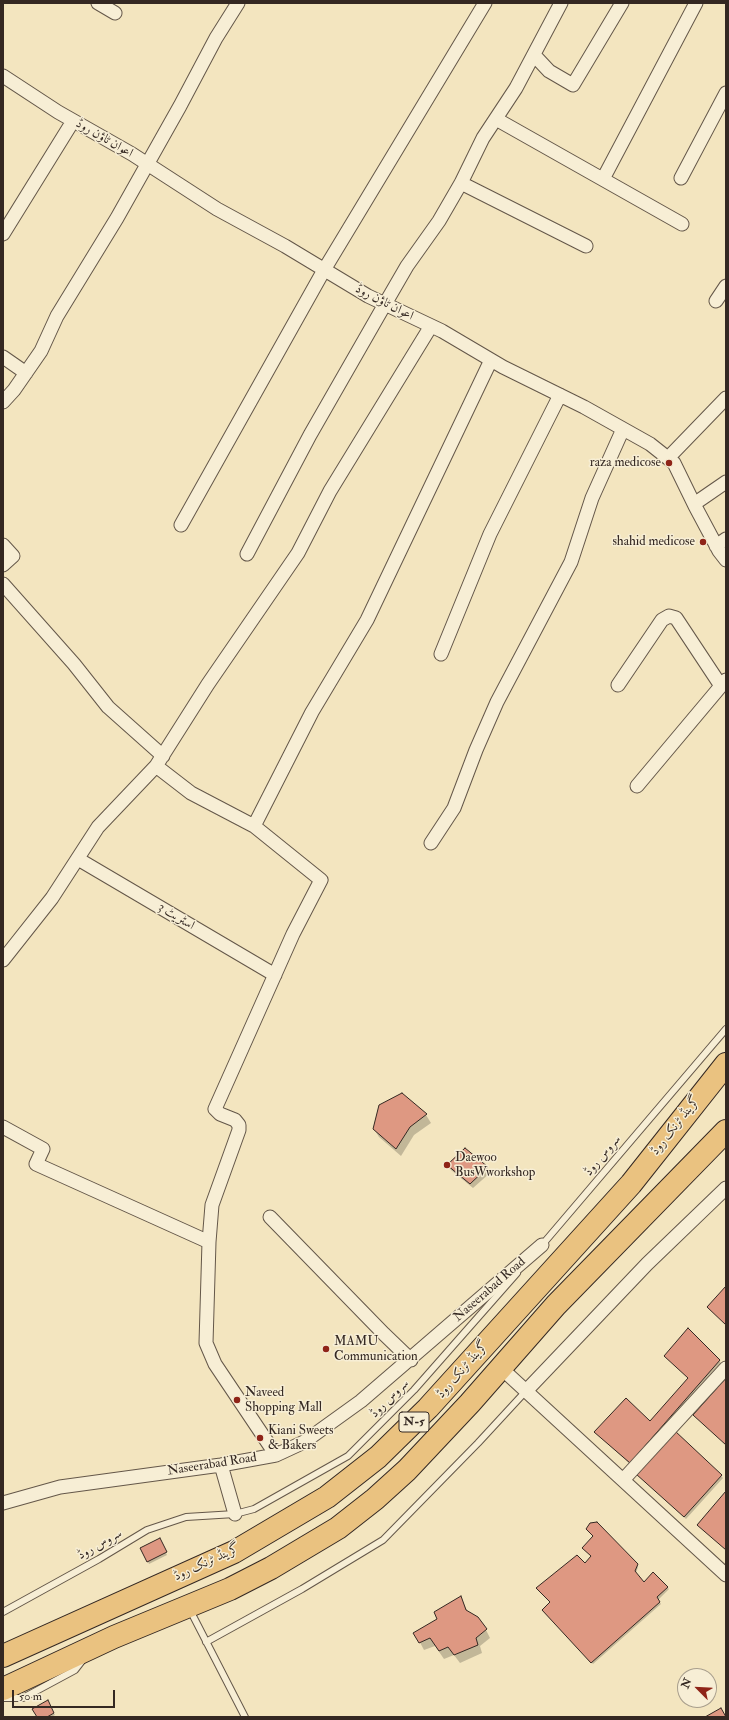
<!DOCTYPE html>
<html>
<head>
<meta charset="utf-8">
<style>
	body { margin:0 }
	#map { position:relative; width:729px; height:1720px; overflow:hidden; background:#f3e5bf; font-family:"IM FELL Double Pica",serif }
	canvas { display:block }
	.frame { position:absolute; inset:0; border:4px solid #342822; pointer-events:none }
	.north { position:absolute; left:677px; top:1668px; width:40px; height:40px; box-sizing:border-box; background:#f7eed5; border:1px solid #a99f8d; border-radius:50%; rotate:294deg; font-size:11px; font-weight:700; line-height:16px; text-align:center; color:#342822 }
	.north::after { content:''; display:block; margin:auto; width:14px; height:18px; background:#8f2418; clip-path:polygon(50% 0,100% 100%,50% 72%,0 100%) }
	.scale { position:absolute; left:12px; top:1690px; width:103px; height:18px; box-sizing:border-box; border:2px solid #342822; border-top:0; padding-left:5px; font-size:12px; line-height:14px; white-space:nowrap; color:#342822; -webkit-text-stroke:3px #f7eed5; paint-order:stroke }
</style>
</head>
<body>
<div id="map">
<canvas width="729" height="1720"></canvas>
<div class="frame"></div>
<div class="north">N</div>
<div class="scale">50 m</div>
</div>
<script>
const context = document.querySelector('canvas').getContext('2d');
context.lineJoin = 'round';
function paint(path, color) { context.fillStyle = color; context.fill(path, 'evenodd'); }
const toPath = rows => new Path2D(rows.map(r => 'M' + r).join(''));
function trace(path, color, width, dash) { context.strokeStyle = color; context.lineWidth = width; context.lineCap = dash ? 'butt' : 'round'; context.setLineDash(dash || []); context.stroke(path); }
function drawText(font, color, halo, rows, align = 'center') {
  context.font = font + ' "IM FELL Double Pica",Amiri,serif'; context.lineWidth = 3; context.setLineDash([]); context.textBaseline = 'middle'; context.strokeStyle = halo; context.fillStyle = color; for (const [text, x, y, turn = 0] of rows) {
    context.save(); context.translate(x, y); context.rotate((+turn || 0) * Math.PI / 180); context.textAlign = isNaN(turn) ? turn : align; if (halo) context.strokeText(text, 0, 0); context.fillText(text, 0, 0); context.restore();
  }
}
paint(toPath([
	[401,1094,426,1115,431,1123,414,1135,401,1156,379,1137,374,1129],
	[448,1165,487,1168,490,1173,473,1188,451,1170],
	[688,1329,721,1363,631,1465,595,1432,650,1423,689,1379],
	[639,1476,721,1476,723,1478,686,1519],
	[159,1540,167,1555,149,1564,142,1549],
	[583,1548,637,1564,638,1567,636,1573,643,1583,667,1587,669,1589,658,1600,661,1604,593,1664,544,1612,551,1602,537,1589,585,1565,592,1557],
	[461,1598,468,1612,486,1630,490,1638,480,1646,482,1653,460,1663,454,1655,444,1659,435,1646,424,1650,415,1633,438,1620],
	[47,1701,55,1715,51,1717,38,1717]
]), '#0003');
const building = toPath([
	[402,1093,427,1114,410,1127,396,1149,373,1129,379,1105,402,1093],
	[465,1148,488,1167,470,1184,447,1165,465,1148],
	[726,1286,726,1325,707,1307,726,1286],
	[688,1328,720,1360,630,1463,594,1432,626,1398,650,1421,688,1378,664,1356,688,1328],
	[726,1378,726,1445,693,1415,726,1378],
	[675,1431,722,1475,684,1517,636,1474,675,1431],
	[726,1491,726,1550,697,1525,726,1491],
	[597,1522,638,1564,635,1571,644,1582,653,1572,668,1587,657,1597,660,1602,591,1663,542,1610,550,1602,536,1588,577,1555,585,1563,591,1556,582,1548,593,1536,586,1529,590,1523,597,1522],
	[160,1538,167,1552,147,1562,140,1548,160,1538],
	[461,1596,466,1610,478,1617,487,1629,476,1638,478,1645,454,1655,448,1647,439,1651,430,1638,419,1643,413,1633,437,1619,434,1612,461,1596],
	[48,1700,54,1713,47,1717,37,1717,32,1709,48,1700],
	[721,1708,726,1717,705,1717,721,1708]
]);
paint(building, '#de9882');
trace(building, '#342822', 1);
const service = toPath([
	[542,1245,726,1029],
	[190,1610,245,1717],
	[3,1612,99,1559,147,1530,186,1517,235,1514,254,1509,348,1456,414,1390,517,1273],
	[206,1642,302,1589,383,1540,478,1443,526,1391],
	[3,1698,23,1698,75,1670,82,1661]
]);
const minor = toPath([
	[98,3,115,13],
	[534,55,549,71,573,85,622,3],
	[3,76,58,112,132,154,217,209,285,246,368,296,442,331,503,367,584,407,650,444,674,463,695,506,719,551,726,560],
	[496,119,682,224],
	[681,178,726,93],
	[603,179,696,3],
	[461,183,586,246],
	[3,234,73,121],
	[716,301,726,286],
	[3,357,26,373],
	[3,402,14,390,41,351,57,316,117,218,180,106,216,38,238,3],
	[668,458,726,398],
	[694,504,726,482],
	[181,525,324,270,485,3],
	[3,545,13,556,3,565],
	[716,546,726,539],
	[247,554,310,435,385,304,407,266,439,221,461,183,483,138,516,88,561,3],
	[3,584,74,664,108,707,163,756],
	[441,654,490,534,560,395],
	[618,685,662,620,669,616,676,618,721,686],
	[156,766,191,793,254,826],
	[637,786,726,680],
	[431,843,454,808,476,750,497,702,571,562,592,498,623,429],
	[78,859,275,975],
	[3,960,52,898,98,827,156,766,208,684,298,553,330,491,431,326],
	[3,1127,43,1149,36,1164,209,1242],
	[270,1217,384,1334,411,1360],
	[501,1368,726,1575],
	[526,1391,647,1264,726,1188],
	[276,1455,215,1364,206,1343,209,1242,212,1205,239,1130,239,1125,235,1120,220,1114,215,1109,293,934,321,880,254,826,312,712,367,620,491,360],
	[221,1465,235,1514],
	[623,1480,726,1368],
	[3,1503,60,1487,221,1465,276,1455,304,1442,361,1401,542,1245]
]);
const trunk = toPath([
	[3,1656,234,1552,327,1497,378,1457,428,1408,631,1184,726,1064],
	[3,1689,114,1637,230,1589,271,1568,338,1528,375,1499,407,1470,470,1403,556,1305,726,1131]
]);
trace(service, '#645749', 8);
trace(minor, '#645749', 15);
trace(trunk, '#342822', 24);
trace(service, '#f7eed5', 6);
trace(minor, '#f7eed5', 13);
trace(trunk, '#eac280', 22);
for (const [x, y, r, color] of [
	[669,463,4,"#8f2418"],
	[703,542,4,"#8f2418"],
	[447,1165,4,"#8f2418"],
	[326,1349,4,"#8f2418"],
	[237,1400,4,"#8f2418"],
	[260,1438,4,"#8f2418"]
]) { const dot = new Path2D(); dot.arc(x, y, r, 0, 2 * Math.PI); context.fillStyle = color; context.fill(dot); trace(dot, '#f7eed5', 1.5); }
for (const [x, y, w] of [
	[414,1422,30]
]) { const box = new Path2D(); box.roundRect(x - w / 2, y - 10, w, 20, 3); context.fillStyle = '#f7eed5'; context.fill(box); trace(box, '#342822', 1); }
drawText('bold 12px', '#342822', null, [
	["N-5",414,1422]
]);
drawText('13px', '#342822', '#f7eed5', [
	["اعوان ٹاؤن روڈ",104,139,30],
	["اعوان ٹاؤن روڈ",384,303,27],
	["اسٹریٹ 3",176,917,31],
	["گرینڈ ٹرنک روڈ",676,1126,-52],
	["سروس روڈ",603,1156,-50],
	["Naseerabad Road",490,1290,-41],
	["گرینڈ ٹرنک روڈ",463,1370,-49],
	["سروس روڈ",390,1399,-45],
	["Naseerabad Road",212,1465,-9],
	["سروس روڈ",100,1545,-30],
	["گرینڈ ٹرنک روڈ",207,1563,-25]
]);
drawText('13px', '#342822', '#f7eed5', [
	["raza medicose",661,463,"right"],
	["shahid medicose",695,542,"right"],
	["Daewoo",455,1158],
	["BusWworkshop",455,1173],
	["MAMU",334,1342],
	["Communication",334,1357],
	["Naveed",245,1393],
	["Shopping Mall",245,1408],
	["Kiani Sweets",268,1431],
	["& Bakers",268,1446]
], 'left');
</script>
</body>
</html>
